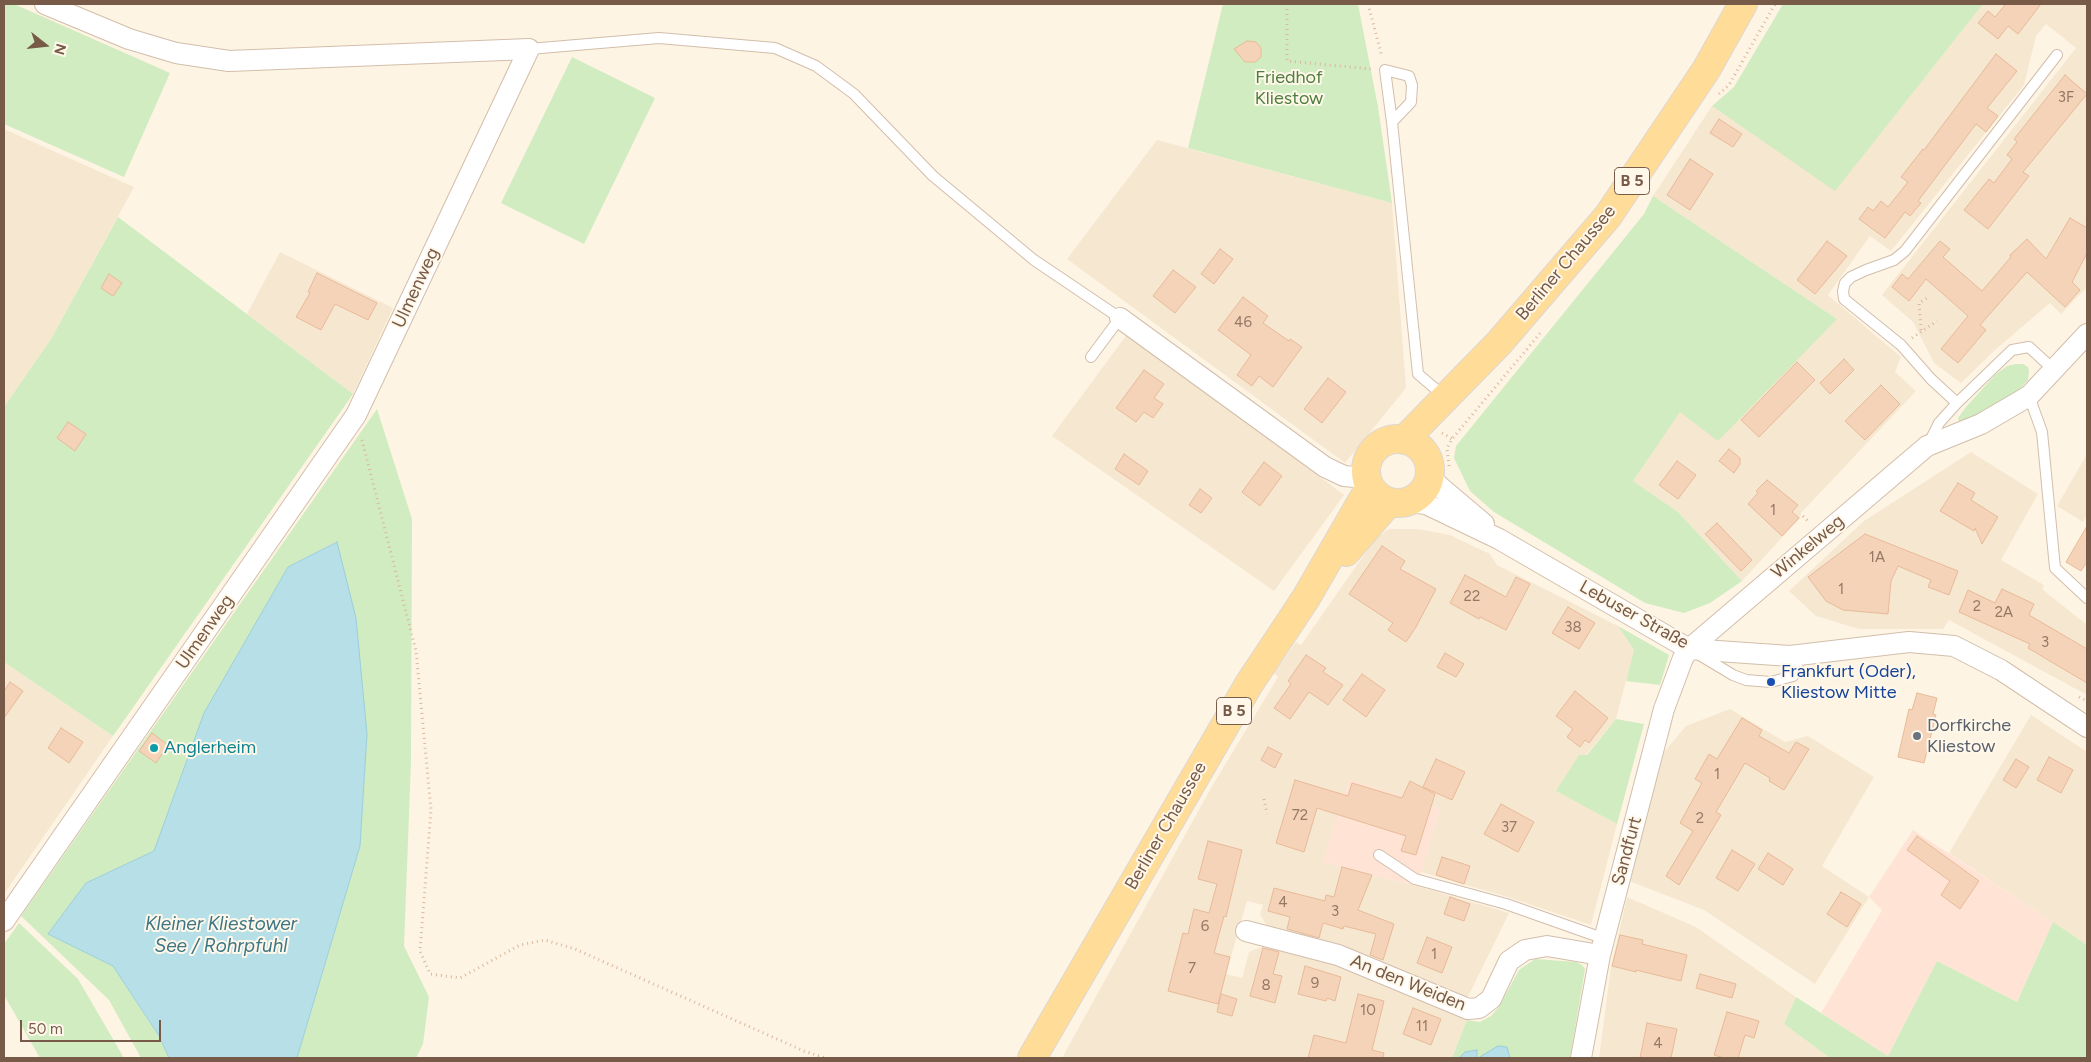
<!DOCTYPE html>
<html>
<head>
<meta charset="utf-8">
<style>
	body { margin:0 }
	#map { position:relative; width:2091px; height:1062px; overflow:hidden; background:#fef4e3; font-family:Figtree,sans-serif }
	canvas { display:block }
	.frame { position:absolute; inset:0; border:5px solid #775a47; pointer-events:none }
	.north { position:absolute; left:20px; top:20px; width:50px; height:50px; -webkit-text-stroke:4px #fff8ea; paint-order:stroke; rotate:106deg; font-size:14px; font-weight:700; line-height:20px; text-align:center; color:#775a47 }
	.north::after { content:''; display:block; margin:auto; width:18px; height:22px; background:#775a47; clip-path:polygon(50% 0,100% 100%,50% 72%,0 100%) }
	.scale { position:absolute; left:20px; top:1020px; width:141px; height:22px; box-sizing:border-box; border:2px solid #775a47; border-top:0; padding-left:6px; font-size:15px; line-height:18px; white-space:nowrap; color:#775a47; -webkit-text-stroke:4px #fff8ea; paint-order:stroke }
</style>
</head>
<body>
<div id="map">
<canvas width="2091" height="1062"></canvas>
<div class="frame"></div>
<div class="north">N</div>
<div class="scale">50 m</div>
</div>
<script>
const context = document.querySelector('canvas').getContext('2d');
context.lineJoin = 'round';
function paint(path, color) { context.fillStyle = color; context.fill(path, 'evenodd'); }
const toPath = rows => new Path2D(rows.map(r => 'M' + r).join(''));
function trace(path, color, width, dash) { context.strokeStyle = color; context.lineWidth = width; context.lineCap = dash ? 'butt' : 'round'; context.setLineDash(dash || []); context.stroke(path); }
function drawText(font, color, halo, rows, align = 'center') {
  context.font = font + ' Figtree,sans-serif'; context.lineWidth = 4; context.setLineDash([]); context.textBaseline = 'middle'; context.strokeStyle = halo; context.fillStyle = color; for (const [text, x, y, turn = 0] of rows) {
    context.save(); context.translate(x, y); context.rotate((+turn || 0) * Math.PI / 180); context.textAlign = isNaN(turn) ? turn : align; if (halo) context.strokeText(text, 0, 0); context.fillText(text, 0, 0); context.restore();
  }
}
paint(toPath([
	[1983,4,2087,4,2087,287,2061,314,2050,303,1995,350,1961,383,1934,363,1913,322,1882,295,2076,48,2046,24,2036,36,2024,85,1891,251,1870,236,1828,295,1901,357,1895,372,1916,391,1801,513,1800,518,1742,581,1678,512,1633,481,1680,411,1837,319,1653,196,1712,106,1835,190],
	[4,129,134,187,51,339,4,407],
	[1157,140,1392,203,1406,388,1345,463,1067,259],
	[280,252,393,308,353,394,247,314],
	[1128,333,1344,495,1274,591,1052,436],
	[1971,452,2038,494,2001,560,2044,585,2042,589,2087,625,2087,695,1949,620,1943,629,1859,629,1816,616,1789,591,1864,521],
	[2087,454,2087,515,2083,522,2057,506],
	[1389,529,1418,529,1450,535,1490,554,1497,565,1618,626,1634,650,1616,719,1556,791,1617,824,1591,925,1508,897,1421,872,1439,809,1324,862,1417,886,1509,913,1467,999,1268,928,1260,914,1263,905,1247,901,1226,974,1242,978,1249,952,1266,945,1335,965,1467,1020,1452,1058,1062,1058,1211,788,1278,677,1274,673,1296,642,1301,645,1375,539],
	[4,662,113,736,4,894],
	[1730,709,1785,742,1808,736,1874,777,1822,866,1869,897,1815,984,1704,910,1629,881,1664,752,1686,726],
	[2031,715,2087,752,2087,945,1949,853],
	[1627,897,1696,927,1796,997,1784,1024,1830,1058,1599,1058,1611,967]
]), '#f6e7d1');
paint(toPath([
	[1349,779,1440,809,1417,886,1323,862],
	[1913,830,2053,922,2017,1002,1937,961,1888,1056,1821,1013,1882,910,1869,897]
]), '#ffe4d6');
paint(toPath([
	[4,4,14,4,170,73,124,177,4,124],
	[1223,4,1358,4,1378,107,1392,203,1188,148],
	[1783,4,1983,4,1835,191,1712,106,1734,87],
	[572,57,655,98,584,244,501,203],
	[1653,196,1837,319,1718,441,1680,412,1633,481,1678,512,1742,581,1710,603,1684,613,1645,603,1494,512,1470,491,1454,458,1456,446,1644,214],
	[118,217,353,394,113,736,4,662,4,407,51,339],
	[2016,364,2023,364,2028,367,2029,372,2028,380,2014,395,1963,422,1959,422,1958,418,1966,407,1995,375,2007,366],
	[377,409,412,519,411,761,404,946,429,997,423,1044,416,1058,297,1058,360,846,336,542,288,567,204,713,154,851,86,883,48,934,113,966,159,1037,169,1058,141,1058,109,1000,21,916],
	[1618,626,1669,655,1660,685,1626,681,1634,650],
	[1616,719,1644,724,1617,824,1556,791,1579,755,1587,755],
	[2053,922,2087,945,2087,1058,1830,1058,1784,1024,1796,997,1888,1056,1937,961,2017,1002],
	[19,923,78,979,124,1058,40,1058,4,995,4,944],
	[1535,959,1576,962,1582,965,1585,969,1570,1058,1452,1058,1467,1020,1480,1022,1491,1016,1499,1007,1519,970]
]), '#d0ecc0');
const water = toPath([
	[337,542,356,618,367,734,360,846,297,1058,169,1058,159,1036,113,966,48,934,86,883,154,851,204,713,288,567,337,542],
	[1498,1046,1507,1047,1510,1058,1478,1058,1498,1046],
	[1477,1050,1477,1058,1459,1058,1465,1052,1477,1050]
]);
paint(water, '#b6dfe8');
trace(water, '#9ccedb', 1);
const building = toPath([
	[2006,4,2041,4,2018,34,2008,26,1998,39,1978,23,1988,11,1995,17,2006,4],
	[1247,41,1256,42,1261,48,1261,57,1255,62,1245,62,1234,49,1247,41],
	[1996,54,2017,71,1987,108,1998,116,1986,132,1976,124,1918,201,1921,203,1910,216,1905,212,1885,238,1859,219,1868,207,1873,211,1881,201,1888,207,1908,182,1901,177,1923,149,1924,150,1996,54],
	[2065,75,2087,94,2023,172,2029,176,1988,229,1964,210,1989,179,1994,183,2012,159,2007,155,2017,142,2014,139,2065,75],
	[1719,119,1742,134,1733,147,1710,133,1719,119],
	[1690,159,1713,174,1690,210,1667,195,1690,159],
	[2070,218,2087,228,2087,253,2072,282,2080,290,2065,307,2027,272,1980,325,1986,330,1958,363,1941,349,1968,316,1926,279,1909,301,1892,287,1902,274,1908,279,1940,241,1950,249,1943,257,1982,291,2011,257,2010,255,2027,239,2046,259,2070,218],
	[1827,241,1847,256,1815,294,1797,280,1827,241],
	[1220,249,1233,259,1214,284,1201,274,1220,249],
	[1173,270,1196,287,1175,313,1153,296,1173,270],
	[317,273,377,303,368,320,335,304,321,330,296,317,310,293,308,292,317,273],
	[109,274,122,283,113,296,101,288,109,274],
	[1243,297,1268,316,1263,323,1289,341,1290,339,1302,347,1273,387,1259,376,1252,386,1237,375,1251,355,1218,330,1243,297],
	[1844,359,1854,370,1830,394,1820,383,1844,359],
	[1797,362,1815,380,1759,437,1741,420,1797,362],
	[1144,370,1164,384,1154,398,1163,404,1153,418,1144,412,1136,422,1116,408,1144,370],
	[1328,378,1346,392,1322,423,1304,409,1328,378],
	[1881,385,1900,404,1865,440,1845,421,1881,385],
	[68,422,86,434,75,451,57,438,68,422],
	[1729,449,1740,458,1740,464,1734,473,1719,461,1729,449],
	[1124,454,1148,471,1139,485,1115,469,1124,454],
	[1677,461,1696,475,1678,499,1659,485,1677,461],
	[1264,462,1282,476,1260,506,1242,492,1264,462],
	[1767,480,1798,505,1792,512,1799,518,1782,536,1748,504,1758,493,1756,491,1767,480],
	[1958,483,1975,493,1971,500,1998,517,1982,544,1975,528,1974,531,1940,511,1958,483],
	[1200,489,1212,498,1201,513,1189,505,1200,489],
	[1717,523,1752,560,1741,571,1705,534,1717,523],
	[2087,526,2087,562,2081,571,2066,562,2087,526],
	[1865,534,1958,571,1949,595,1928,587,1931,580,1898,566,1891,581,1888,614,1843,610,1826,601,1808,577,1865,534],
	[1382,546,1405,561,1400,569,1436,589,1416,627,1406,642,1388,630,1393,623,1349,594,1382,546],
	[1465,575,1506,597,1516,577,1530,584,1506,630,1480,617,1479,619,1450,603,1465,575],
	[2002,589,2034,604,2029,615,2087,649,2087,683,2028,648,2030,644,1959,612,1968,590,1995,603,2002,589],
	[1568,607,1595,623,1579,649,1552,633,1568,607],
	[1445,653,1464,664,1456,677,1437,667,1445,653],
	[1306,655,1326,668,1323,672,1343,685,1328,705,1309,692,1290,719,1274,708,1291,684,1288,681,1306,655],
	[1362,674,1385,690,1366,717,1343,700,1362,674],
	[10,682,23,691,4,718,4,691,10,682],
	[1575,691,1608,718,1589,743,1585,740,1580,747,1567,737,1573,729,1556,716,1575,691],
	[1917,693,1937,698,1933,714,1936,715,1924,763,1898,757,1909,709,1912,710,1917,693],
	[1742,718,1762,730,1759,736,1789,753,1796,742,1809,749,1784,790,1769,781,1770,778,1745,763,1716,812,1721,815,1679,885,1666,876,1693,831,1680,823,1702,783,1695,779,1709,754,1717,759,1742,718],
	[61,728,83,742,69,763,48,748,61,728],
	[152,733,168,745,156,763,139,751,152,733],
	[1268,747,1282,754,1275,768,1261,760,1268,747],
	[2049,757,2073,770,2061,793,2037,780,2049,757],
	[1436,759,1465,772,1452,800,1423,787,1436,759],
	[2016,759,2029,767,2016,788,2003,780,2016,759],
	[1295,780,1348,796,1352,783,1402,798,1410,781,1435,794,1416,855,1401,851,1406,836,1317,808,1304,852,1276,843,1295,780],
	[1501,804,1534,822,1518,852,1484,834,1501,804],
	[1917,836,1979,881,1960,909,1941,895,1950,881,1907,850,1917,836],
	[1208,841,1242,850,1226,917,1224,916,1214,953,1230,957,1218,1004,1168,991,1183,933,1188,934,1194,909,1209,913,1217,884,1198,879,1208,841],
	[1732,850,1755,864,1738,891,1716,878,1732,850],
	[1768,853,1793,869,1783,885,1758,869,1768,853],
	[1442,857,1470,866,1464,884,1436,875,1442,857],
	[1342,867,1372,875,1358,910,1394,924,1383,960,1370,955,1376,934,1344,926,1343,929,1323,923,1319,938,1287,929,1290,917,1268,911,1274,888,1325,901,1326,895,1334,897,1342,867],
	[1841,892,1861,904,1847,927,1827,914,1841,892],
	[1450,897,1470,904,1464,921,1444,914,1450,897],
	[1620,935,1643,940,1642,944,1687,955,1681,981,1636,970,1636,972,1612,966,1620,935],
	[1427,937,1452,947,1442,973,1417,963,1427,937],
	[1263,948,1279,952,1273,974,1282,976,1275,1003,1250,996,1263,948],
	[1305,966,1341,977,1335,1001,1327,998,1326,1001,1298,994,1305,966],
	[1700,974,1736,984,1732,998,1696,988,1700,974],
	[1221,994,1237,999,1232,1016,1217,1012,1221,994],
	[1358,994,1384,1001,1372,1050,1384,1053,1383,1058,1308,1058,1314,1035,1346,1043,1358,994],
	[1413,1008,1441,1019,1431,1045,1403,1034,1413,1008],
	[1727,1012,1759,1021,1754,1038,1745,1035,1738,1058,1724,1058,1714,1055,1727,1012],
	[1647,1023,1677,1029,1671,1058,1640,1058,1647,1023]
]);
paint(building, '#f5d3b9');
trace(building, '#e8ba98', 1);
const service = toPath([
	[529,49,659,38,775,48,816,66,854,94,933,176,1034,260,1120,318,1091,357],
	[1392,122,1411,102,1412,85,1409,76,1385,70,1392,122,1418,374,1445,397],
	[2029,396,2042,432,2055,568,2087,598],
	[1957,403,1931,379,1901,345,1844,299,1843,291,1845,283,1851,277,1866,270,1894,260,1905,251,2057,55],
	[1929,443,1939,423,1957,403,2012,350,2029,347,2054,370],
	[1698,654,1733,675,1746,680,1771,682,1793,676,1798,669,1797,665,1790,656],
	[1379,855,1415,879,1506,904,1605,939]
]);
const minor = toPath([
	[1120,318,1325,467,1344,476,1367,478],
	[1430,475,1439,486,1484,524],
	[1408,502,1426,504,1499,539,1689,649,1790,656,1909,642,1954,646,2001,670,2087,727],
	[4,921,356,415,529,49,229,61,176,53,129,39,45,4],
	[1246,931,1338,955,1468,1009,1479,1008,1491,999,1509,961,1525,950,1547,946,1600,955],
	[1581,1058,1600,955,1664,709,1683,658,1689,649,1927,446,1981,424,2029,396,2087,334]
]);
const primary = toPath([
	'1366 471a32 32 0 1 1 64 0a32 32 0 1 1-64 0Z',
	[1404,440,1499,343,1608,216,1706,70,1743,4],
	[1346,552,1389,502],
	[1032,1058,1249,684,1306,598,1370,487]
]);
trace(service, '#d2beab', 12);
trace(minor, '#d2beab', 22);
trace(primary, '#ded7d3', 30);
trace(toPath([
	[1287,4,1287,61,1371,69],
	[1368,4,1382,57],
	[1719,94,1729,85,1775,4],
	[1921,330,1919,303,1927,298],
	[1912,338,1937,321],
	[1442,433,1452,439],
	[362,440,416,651,431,810,420,951,430,974,460,978,520,945,545,940,575,949,804,1051,825,1058],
	[1449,466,1447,448,1452,439,1542,331],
	[1803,516,1809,522],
	[2079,697,2087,701],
	[1264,799,1267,814]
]), '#dab79c', 3, [1, 4]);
trace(service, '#fff', 10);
trace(minor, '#fff', 20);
trace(primary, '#ffdd98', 28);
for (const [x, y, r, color] of [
	[1771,682,5,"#1a4fb4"],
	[1917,736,5,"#6b7280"],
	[154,748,5,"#0f9aa8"]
]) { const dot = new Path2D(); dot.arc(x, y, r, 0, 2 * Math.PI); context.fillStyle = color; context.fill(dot); trace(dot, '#fff8ea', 2); }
drawText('15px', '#967864', null, [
	["3F",2066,98],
	["46",1243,323],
	["1",1773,511],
	["1A",1877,558],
	["1",1841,590],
	["22",1472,597],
	["2",1977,607],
	["2A",2004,613],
	["38",1573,628],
	["3",2045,643],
	["1",1717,775],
	["72",1300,816],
	["2",1700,819],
	["37",1509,828],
	["4",1283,903],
	["3",1335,912],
	["6",1205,927],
	["1",1434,955],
	["7",1192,969],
	["9",1315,984],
	["8",1266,986],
	["10",1368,1011],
	["11",1422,1027],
	["4",1658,1044]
]);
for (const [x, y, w] of [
	[1632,181,35],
	[1234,711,35]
]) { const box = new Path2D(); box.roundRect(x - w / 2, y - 13.5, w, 27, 4); context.fillStyle = '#fff8ea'; context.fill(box); trace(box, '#775a47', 1); }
drawText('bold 16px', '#775a47', null, [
	["B 5",1632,181],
	["B 5",1234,711]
]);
drawText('18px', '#4e7e3e', '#fff8ea', [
	["Friedhof",1289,78],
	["Kliestow",1289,99]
]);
drawText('18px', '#775a47', '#fff8ea', [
	["Berliner Chaussee",1566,263,-50],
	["Ulmenweg",416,288,-65],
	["Winkelweg",1808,547,-40],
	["Lebuser Straße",1634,615,29],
	["Ulmenweg",205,632,-55],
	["Berliner Chaussee",1166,826,-60],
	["Sandfurt",1627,851,-75],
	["An den Weiden",1408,983,22]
]);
drawText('18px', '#164399', '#fff8ea', [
	["Frankfurt (Oder),",1781,672],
	["Kliestow Mitte",1781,693]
], 'left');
drawText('18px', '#5b616d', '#fff8ea', [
	["Dorfkirche",1927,726],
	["Kliestow",1927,747]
], 'left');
drawText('18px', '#0d838f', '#fff8ea', [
	["Anglerheim",164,748]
], 'left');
drawText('italic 19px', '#3c7685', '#fff8ea', [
	["Kleiner Kliestower",221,924],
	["See / Rohrpfuhl",221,946]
]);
</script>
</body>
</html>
